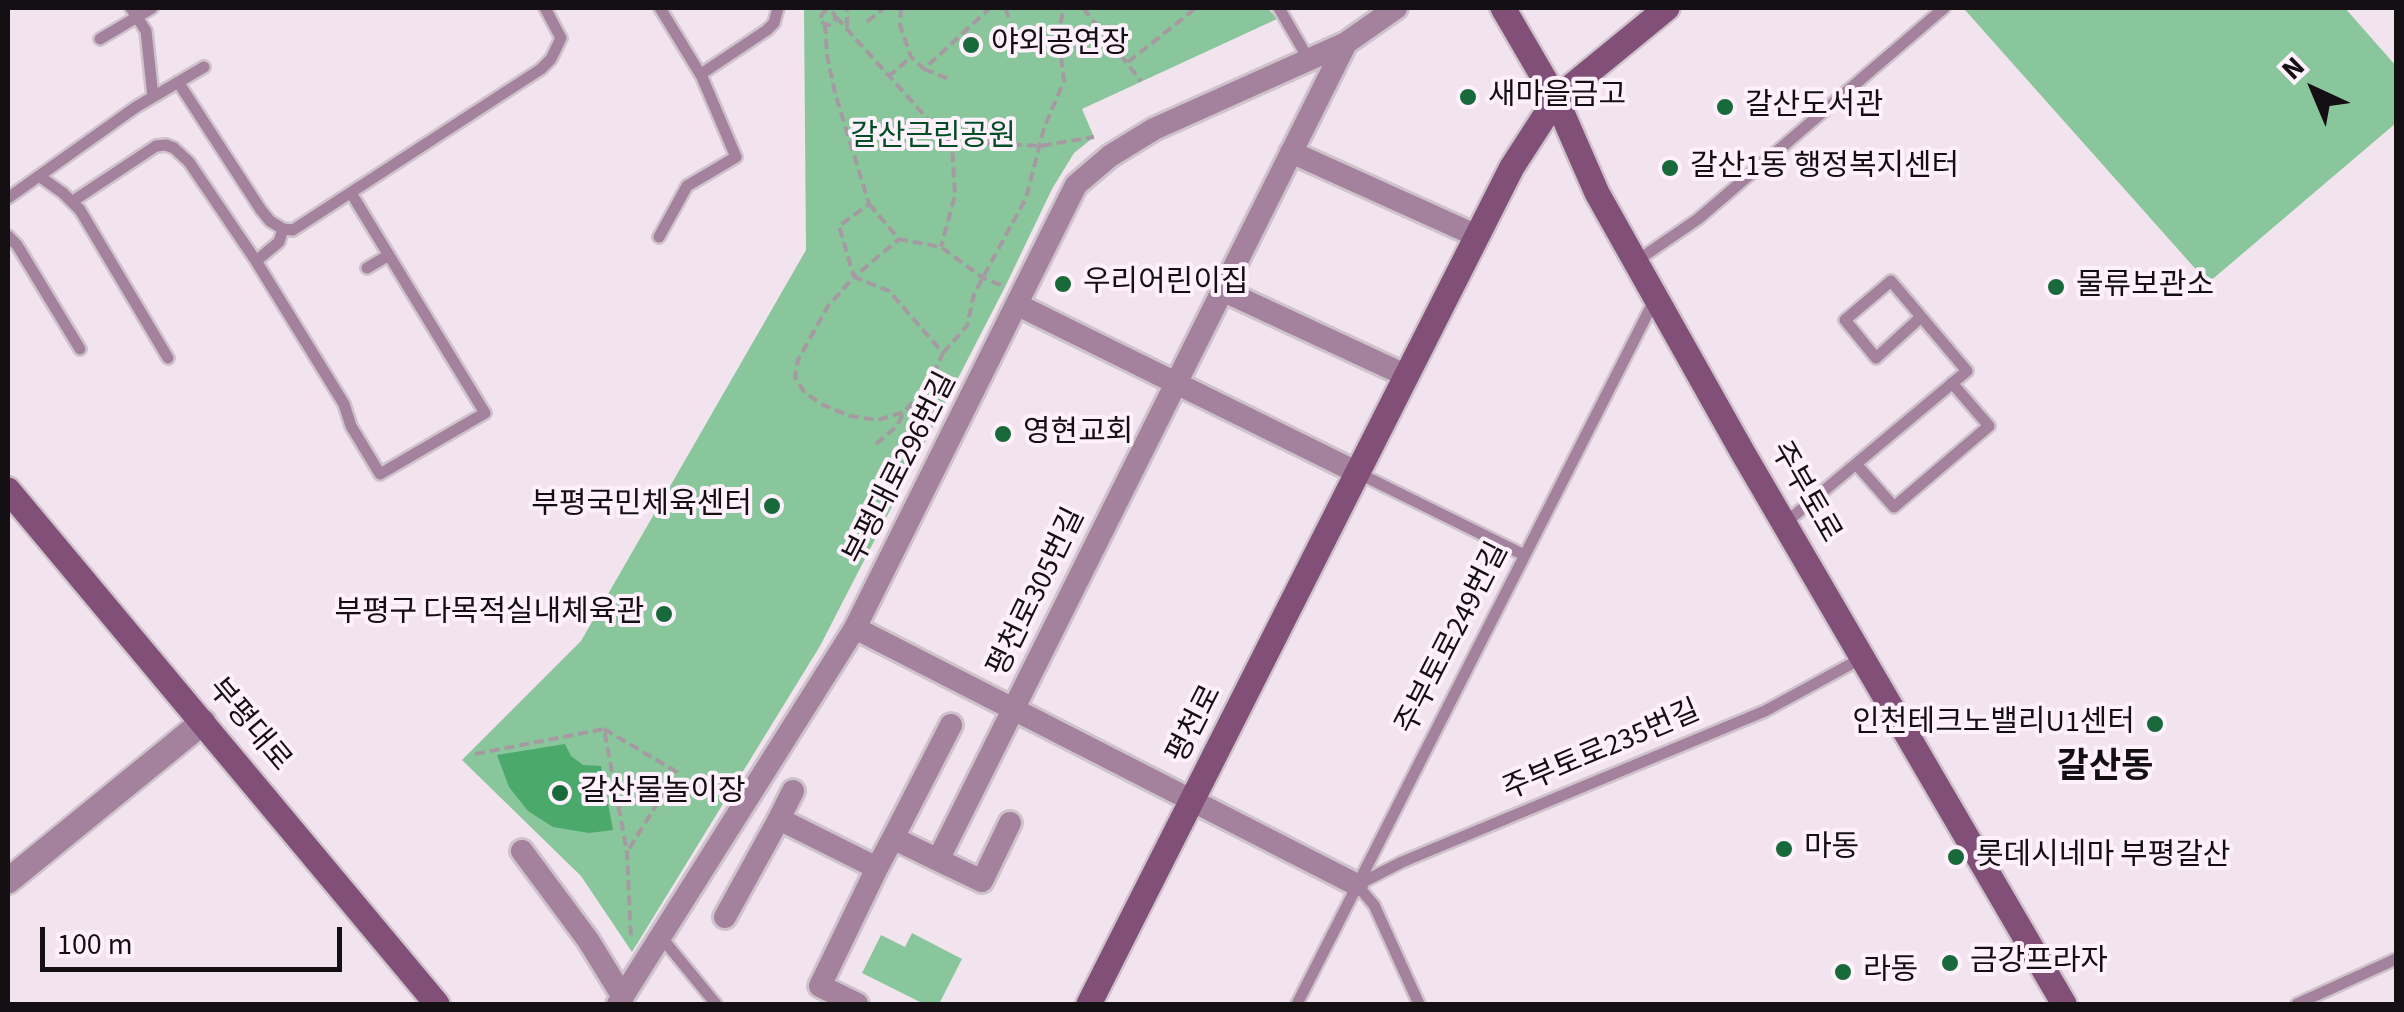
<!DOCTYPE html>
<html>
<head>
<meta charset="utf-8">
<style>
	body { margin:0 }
	#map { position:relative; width:2404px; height:1012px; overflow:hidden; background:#f2e4ee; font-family:"Source Sans 3",sans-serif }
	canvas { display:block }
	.frame { position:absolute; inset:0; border:10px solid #140f13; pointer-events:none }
	.north { position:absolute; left:2264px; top:40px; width:100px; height:100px; -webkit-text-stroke:8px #fff1fc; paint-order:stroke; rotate:316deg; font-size:28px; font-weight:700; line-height:40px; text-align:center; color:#140f13 }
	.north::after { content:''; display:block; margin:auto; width:35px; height:45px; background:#140f13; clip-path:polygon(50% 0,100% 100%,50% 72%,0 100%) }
	.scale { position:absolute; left:40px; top:927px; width:302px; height:45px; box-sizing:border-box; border:5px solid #140f13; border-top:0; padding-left:12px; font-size:30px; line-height:35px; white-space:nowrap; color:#140f13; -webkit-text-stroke:8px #fff1fc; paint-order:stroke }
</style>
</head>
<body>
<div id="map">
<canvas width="2404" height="1012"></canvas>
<div class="frame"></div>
<div class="north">N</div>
<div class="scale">100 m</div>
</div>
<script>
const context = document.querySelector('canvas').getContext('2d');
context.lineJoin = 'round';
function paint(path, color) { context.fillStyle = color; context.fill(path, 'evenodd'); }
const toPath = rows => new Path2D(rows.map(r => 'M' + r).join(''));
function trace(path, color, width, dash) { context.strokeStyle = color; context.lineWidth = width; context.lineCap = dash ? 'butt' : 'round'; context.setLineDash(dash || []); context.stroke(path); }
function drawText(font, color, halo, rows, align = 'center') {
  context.font = font + ' "Source Sans 3","Noto Sans KR",sans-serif'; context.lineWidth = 8; context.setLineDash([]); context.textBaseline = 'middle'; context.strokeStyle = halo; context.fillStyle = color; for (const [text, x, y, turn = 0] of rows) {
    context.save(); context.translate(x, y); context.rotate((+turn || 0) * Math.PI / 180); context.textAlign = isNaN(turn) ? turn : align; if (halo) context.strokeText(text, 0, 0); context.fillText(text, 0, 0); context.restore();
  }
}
paint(toPath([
	[804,8,1268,8,1277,19,1082,109,1094,137,1074,153,1052,189,1005,287,820,646,632,952,581,876,462,760,581,641,806,250],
	[1968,8,2345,8,2396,66,2396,123,2208,283,1965,10],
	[912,933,962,959,939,1004,924,1004,862,973,881,935,905,947]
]), '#8ac69b');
paint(toPath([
	[565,744,571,756,583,765,601,766,613,830,589,833,553,827,528,811,509,787,497,755]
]), '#4aa96b');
const service = toPath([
	[131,8,146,31,153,97],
	[1279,8,1309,60],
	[100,39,152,8],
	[701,74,767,30,774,23,778,8],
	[178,82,261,210,270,221,283,229,293,230,541,69,551,59,561,38,545,8],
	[39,176,63,193,80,210,168,358],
	[8,198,136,107,204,67],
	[73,201,156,146,166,145,174,148,189,162,256,261],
	[283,229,279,242,256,261,344,404,351,426,380,474,485,413,351,193],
	[8,236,17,245,80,349],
	[659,237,687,186,736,157,702,77,660,8],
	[1635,262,1698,219,1944,8],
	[367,268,389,255],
	[1856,464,1894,507,1989,426,1952,383],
	[1358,473,1524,555],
	[1784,524,1967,371,1891,281,1845,320,1876,358,1921,317],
	[661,937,716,1004],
	[1297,1004,1655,299],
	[1419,1004,1374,905,1357,885,1402,862,1765,711,1862,658],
	[2297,1004,2396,959]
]);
const minor = toPath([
	[1291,152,1477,236],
	[1222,290,1407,376],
	[1018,305,1358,473],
	[855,628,1357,885],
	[951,725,893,838,938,860,1346,43],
	[793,791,779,819,877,868,893,838],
	[522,851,588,940,623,997],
	[938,860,982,881,1010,823],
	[725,917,779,819],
	[618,1004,855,628,1076,185,1110,156,1154,129,1346,43,1396,8],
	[857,1004,820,986,877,868]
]);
const tertiary = toPath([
	[8,881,203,722]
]);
const secondary = toPath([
	[1503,8,1556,99,1597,193,1743,453,2064,1004],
	[8,490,437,1004],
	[1089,1004,1512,167,1556,99,1667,8]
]);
trace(service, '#cec2cb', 16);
trace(minor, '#cec2cb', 28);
trace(tertiary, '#cec2cb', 30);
trace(secondary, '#cec2cb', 30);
trace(toPath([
	[901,8,900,25,911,57,924,69,990,8],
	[1005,8,1011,23],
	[1083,8,1141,81],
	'821 18a7 7 0 1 1 14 0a7 7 0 1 1-14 0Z',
	[836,17,952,146,955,195,941,247],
	[867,22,884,8],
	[825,24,827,55,835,93,869,204,839,226,854,277,899,239],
	[847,27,847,8],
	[1128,62,1196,8],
	[924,69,949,79],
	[888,77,911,57],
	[952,146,988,143,1040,146,1094,137],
	[869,204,899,239,941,247,983,278,1001,285],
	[943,353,967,326,974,294,1026,198,1044,128,1064,81,1058,33,1064,8],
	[876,444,897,426,904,412,878,420,850,416,821,404,804,392,795,377,798,360,828,306,854,277,889,291,943,353,929,384,904,412],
	[604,729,677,772,627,852],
	[475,754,604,729,627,852,631,940]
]), '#a59aa2', 4, [10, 5]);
trace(service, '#a4819d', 11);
trace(minor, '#a4819d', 22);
trace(tertiary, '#a4819d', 25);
trace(secondary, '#814f77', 25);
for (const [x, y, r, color] of [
	[971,45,10,"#196a3a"],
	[1468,97,10,"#196a3a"],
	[1725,107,10,"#196a3a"],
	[1670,168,10,"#196a3a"],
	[1063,284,10,"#196a3a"],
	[2056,287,10,"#196a3a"],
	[1003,434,10,"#196a3a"],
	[772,506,10,"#196a3a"],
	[664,614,10,"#196a3a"],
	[2155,724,10,"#196a3a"],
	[560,793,10,"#196a3a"],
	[1784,849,10,"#196a3a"],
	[1956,857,10,"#196a3a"],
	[1950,963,10,"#196a3a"],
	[1843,972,10,"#196a3a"]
]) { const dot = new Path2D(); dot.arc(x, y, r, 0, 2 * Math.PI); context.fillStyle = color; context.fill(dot); trace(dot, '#fff1fc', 4); }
drawText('30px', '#140f13', '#fff1fc', [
	["야외공연장",991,45],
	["새마을금고",1488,97],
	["갈산도서관",1745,107],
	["갈산1동 행정복지센터",1690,168],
	["우리어린이집",1083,284],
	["물류보관소",2076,287],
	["영현교회",1023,434],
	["부평국민체육센터",752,506,"right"],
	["부평구 다목적실내체육관",644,614,"right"],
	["인천테크노밸리U1센터",2135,724,"right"],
	["갈산물놀이장",580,793],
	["마동",1804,849],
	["롯데시네마 부평갈산",1976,857],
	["금강프라자",1970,963],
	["라동",1863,972]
], 'left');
drawText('30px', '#014e25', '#fff1fc', [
	["갈산근린공원",933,138]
]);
drawText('30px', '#140f13', '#fff1fc', [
	["부평대로296번길",902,469,-63],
	["주부토로",1804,493,60],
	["평천로305번길",1038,593,-64],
	["주부토로249번길",1454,639,-63],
	["평천로",1196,725,-63],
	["부평대로",248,726,50],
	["주부토로235번길",1602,752,-23]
]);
drawText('bold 35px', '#140f13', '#fff1fc', [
	["갈산동",2105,769]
]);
</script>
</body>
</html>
